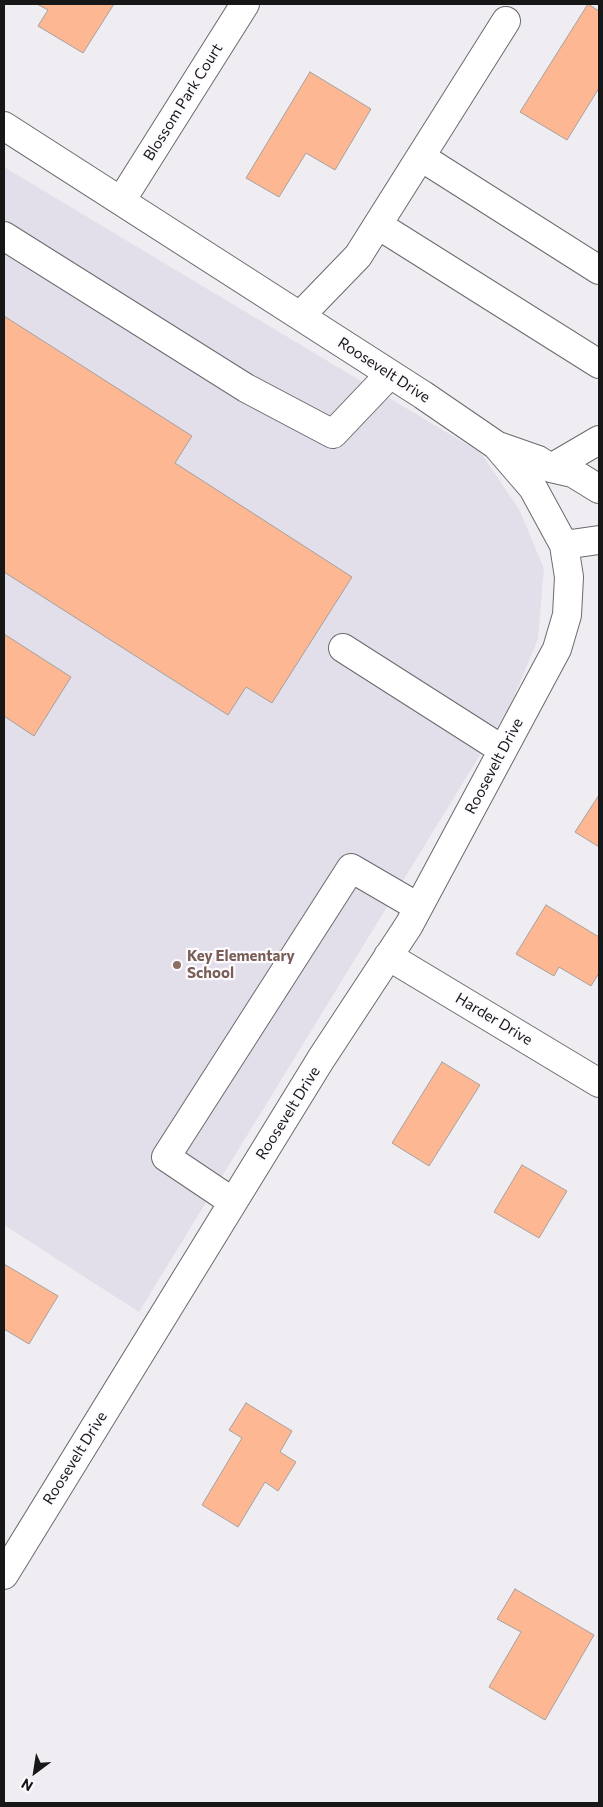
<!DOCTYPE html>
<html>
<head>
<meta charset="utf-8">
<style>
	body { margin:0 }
	#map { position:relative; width:603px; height:1807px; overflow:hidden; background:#efedf1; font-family:Commissioner,sans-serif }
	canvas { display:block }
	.frame { position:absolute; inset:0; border:5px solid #181718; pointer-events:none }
	.north { position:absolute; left:10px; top:1747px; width:50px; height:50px; -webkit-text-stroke:4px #fdfbff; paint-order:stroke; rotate:211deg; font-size:14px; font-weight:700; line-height:20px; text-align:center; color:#181718 }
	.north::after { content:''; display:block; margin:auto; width:18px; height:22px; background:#181718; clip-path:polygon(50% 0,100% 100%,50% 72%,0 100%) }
</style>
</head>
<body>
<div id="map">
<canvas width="603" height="1807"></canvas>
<div class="frame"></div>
<div class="north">N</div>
</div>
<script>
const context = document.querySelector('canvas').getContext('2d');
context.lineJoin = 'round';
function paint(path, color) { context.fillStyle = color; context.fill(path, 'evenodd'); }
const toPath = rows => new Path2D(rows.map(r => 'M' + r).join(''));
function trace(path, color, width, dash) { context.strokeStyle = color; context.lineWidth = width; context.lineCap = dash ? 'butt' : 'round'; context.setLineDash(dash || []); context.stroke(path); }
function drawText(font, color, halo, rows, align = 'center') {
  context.font = font + ' Commissioner,sans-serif'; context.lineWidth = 4.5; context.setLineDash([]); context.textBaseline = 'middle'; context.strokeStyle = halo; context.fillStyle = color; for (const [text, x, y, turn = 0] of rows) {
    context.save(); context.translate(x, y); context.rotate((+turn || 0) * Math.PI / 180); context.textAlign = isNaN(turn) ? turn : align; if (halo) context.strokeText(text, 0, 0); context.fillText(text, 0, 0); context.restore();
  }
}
paint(toPath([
	[4,167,481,453,520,511,544,569,538,639,510,706,139,1312,4,1225]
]), '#e3dfea');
const building = toPath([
	[37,4,114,4,83,53,38,26,48,10,37,4],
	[588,4,599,11,599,88,567,140,520,112,588,4],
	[310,72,371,109,335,170,306,153,279,197,246,178,310,72],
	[4,316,192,436,175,463,352,577,272,703,246,687,228,715,4,572,4,316],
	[4,634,71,677,34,736,4,716,4,634],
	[599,795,599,847,575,832,599,795],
	[546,905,599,937,599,973,591,986,559,967,554,976,516,954,546,905],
	[442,1062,480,1085,429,1166,392,1143,442,1062],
	[522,1165,567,1191,539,1238,494,1212,522,1165],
	[4,1264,58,1296,29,1344,4,1329,4,1264],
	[246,1403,292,1431,280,1452,296,1462,278,1491,265,1482,238,1527,202,1505,242,1438,229,1430,246,1403],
	[515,1589,594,1635,545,1720,489,1687,521,1632,497,1619,515,1589]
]);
paint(building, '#fdb792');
trace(building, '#a5a19f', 1);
const minor = toPath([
	[4,126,423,395,496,445,533,488,564,545,569,577,567,615,557,649,409,925,321,1059,4,1575],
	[421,157,599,270],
	[121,201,245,4],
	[378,225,599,364],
	[4,236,246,388,333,434,390,374],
	[300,316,358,256,506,21],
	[498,446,538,460,551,468,573,473,599,489],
	[551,468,599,440],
	[564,545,599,540],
	[343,648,503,750],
	[388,956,599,1083],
	[233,1202,166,1157,351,868,418,907]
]);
trace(minor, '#6b696d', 30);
trace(minor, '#fff', 28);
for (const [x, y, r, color] of [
	[177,965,5,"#8d6e63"]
]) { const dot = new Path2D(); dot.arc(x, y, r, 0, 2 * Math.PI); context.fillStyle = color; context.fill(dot); trace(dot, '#fdfbff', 2); }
drawText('15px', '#181718', '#fdfbff', [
	["Blossom Park Court",183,102,-58],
	["Roosevelt Drive",384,370,33],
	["Roosevelt Drive",494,766,-62],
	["Harder Drive",494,1019,31],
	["Roosevelt Drive",288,1113,-58],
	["Roosevelt Drive",75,1458,-58]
]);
drawText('bold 15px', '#785e54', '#fdfbff', [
	["Key Elementary",187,956],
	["School",187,973]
], 'left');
</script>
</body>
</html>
